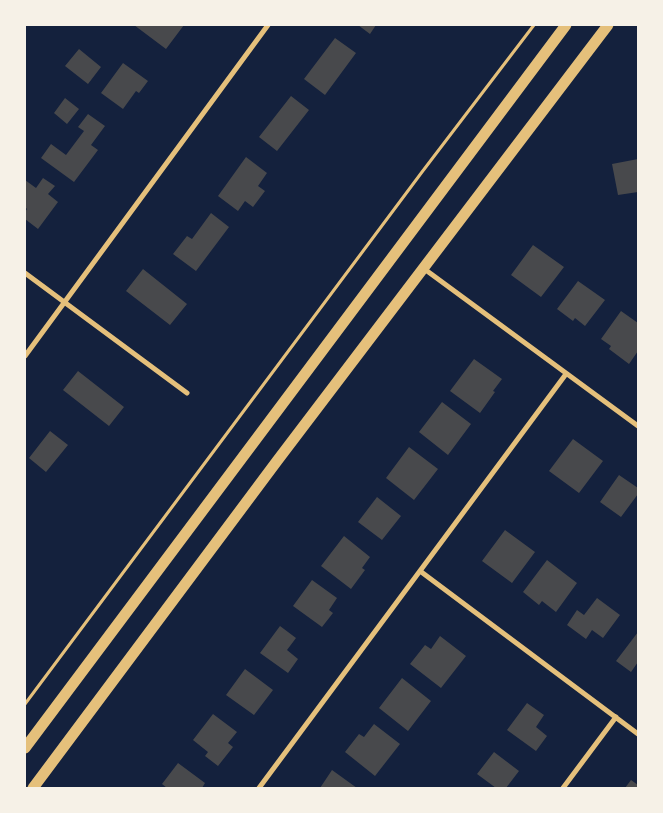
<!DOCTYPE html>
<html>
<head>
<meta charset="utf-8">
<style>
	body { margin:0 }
	#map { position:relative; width:663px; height:813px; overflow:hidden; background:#14213d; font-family:Manrope,sans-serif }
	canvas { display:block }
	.frame { position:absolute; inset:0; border:26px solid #f6f1e7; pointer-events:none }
</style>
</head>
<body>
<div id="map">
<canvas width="663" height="813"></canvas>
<div class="frame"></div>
</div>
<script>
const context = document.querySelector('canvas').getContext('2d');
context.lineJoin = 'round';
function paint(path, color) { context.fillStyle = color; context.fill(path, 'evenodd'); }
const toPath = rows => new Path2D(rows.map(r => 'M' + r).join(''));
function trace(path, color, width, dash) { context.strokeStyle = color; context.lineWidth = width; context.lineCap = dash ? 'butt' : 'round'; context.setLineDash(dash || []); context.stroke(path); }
paint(toPath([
	[134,25,184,25,166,49],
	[358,25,376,25,370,34],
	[335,38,356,53,325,95,304,79],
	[79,49,101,67,88,84,65,66],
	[123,63,148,81,139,93,136,91,123,109,101,93],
	[291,96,309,110,277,151,259,137],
	[65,98,79,109,67,124,54,113],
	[88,114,105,126,91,145,98,150,74,182,41,158,51,144,66,155,84,131,78,127],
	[246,157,267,173,258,186,265,191,253,207,245,201,238,211,218,196],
	[638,159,638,192,618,195,612,164],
	[43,178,55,186,48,194,58,202,38,229,25,219,25,212,27,209,25,207,25,180,36,188],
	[211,213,229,227,196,271,173,254,187,236,192,239],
	[533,245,564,267,541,297,511,275],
	[143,269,187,304,170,325,126,291],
	[578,281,605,300,585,326,575,318,573,321,557,309],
	[621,311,638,323,638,351,629,364,609,349,611,346,601,339],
	[474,359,502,379,493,391,495,392,480,413,450,391],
	[78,371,124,407,109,426,63,390],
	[442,402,471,424,448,455,419,432],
	[50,431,68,445,46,472,29,458],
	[573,439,603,461,579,493,549,471],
	[409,447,438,469,414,500,386,478],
	[619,475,638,488,638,494,621,517,600,502],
	[377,497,401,516,382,540,358,522],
	[505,530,535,552,512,583,482,561],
	[344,536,370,557,362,568,365,570,351,589,321,566],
	[547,560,577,583,556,612,542,601,539,605,523,592],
	[312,580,337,598,329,610,333,613,322,627,293,606],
	[597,598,620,615,603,638,592,630,586,639,567,625,577,610,584,615],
	[280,626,296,638,287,650,298,659,288,673,260,653],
	[638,632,638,662,631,672,616,661],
	[440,636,466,656,441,688,410,664,425,645,431,649],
	[245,669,273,690,254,715,226,695],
	[402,678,431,701,408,731,379,708],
	[527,703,544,715,536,727,547,736,536,751,507,730],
	[213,714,237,732,228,743,233,747,218,766,205,756,208,752,193,740],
	[374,724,400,744,375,776,345,752,359,734,364,737],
	[494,752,519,771,506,788,496,788,477,774],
	[178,763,205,783,202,788,167,788,162,784],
	[332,770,357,788,320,788],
	[631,780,638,785,638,788,625,788]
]), '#48494c');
trace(toPath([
	[25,704,422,172,534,25]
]), '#e5c07b', 3);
trace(toPath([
	[423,268,638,426],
	[25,273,187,393],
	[25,356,268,25],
	[420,571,638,734],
	[259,788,566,374],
	[563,788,616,717]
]), '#e5c07b', 5);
trace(toPath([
	[25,748,566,25],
	[33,788,277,461,608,25]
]), '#e5c07b', 11);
</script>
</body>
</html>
